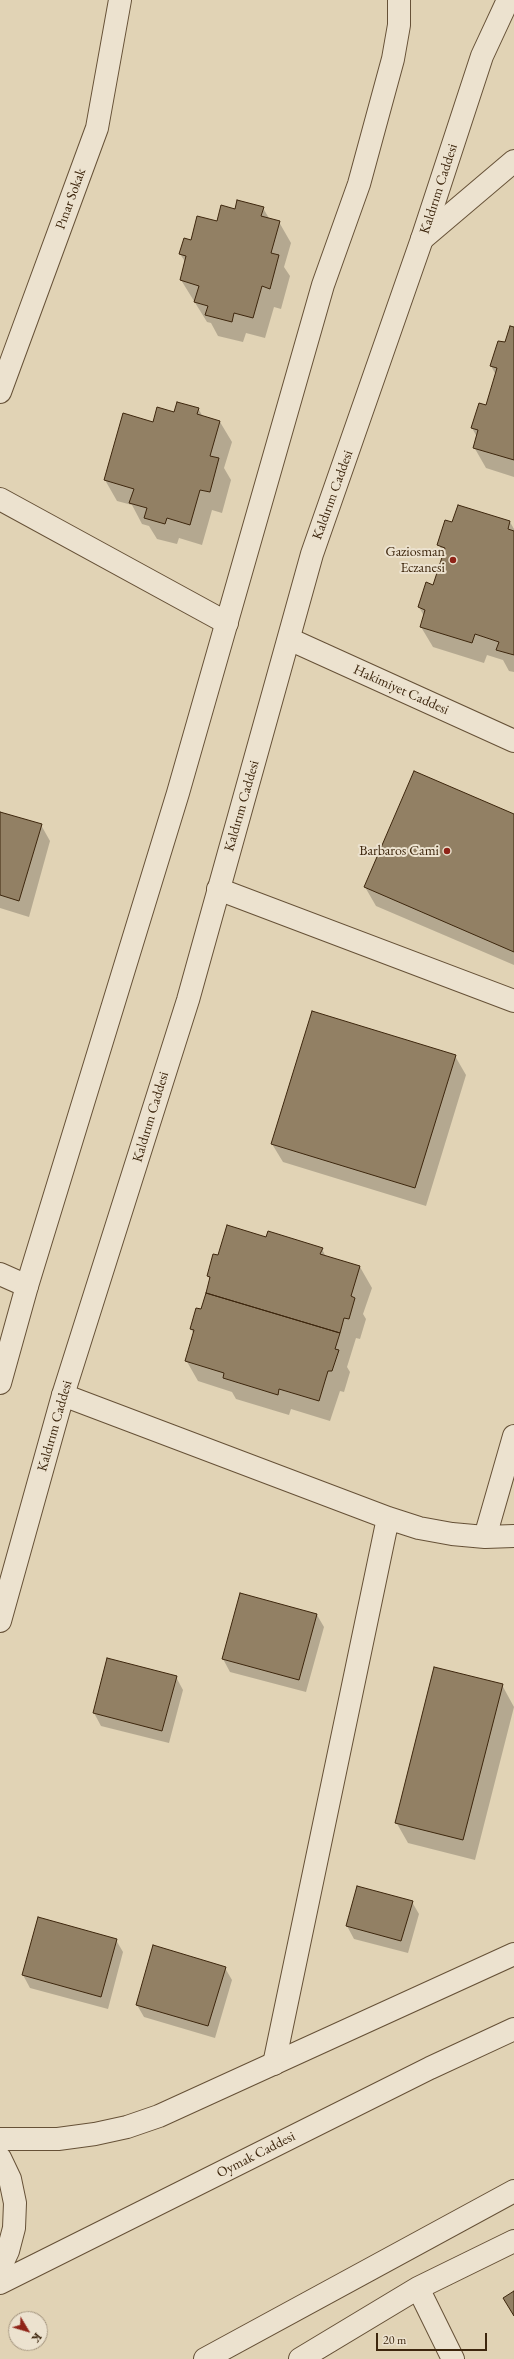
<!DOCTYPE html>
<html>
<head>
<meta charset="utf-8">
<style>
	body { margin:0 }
	#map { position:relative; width:514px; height:2359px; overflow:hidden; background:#e1d3b5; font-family:"EB Garamond",serif }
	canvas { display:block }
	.north { position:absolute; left:8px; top:2311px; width:40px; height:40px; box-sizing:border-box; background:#ece2cf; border:1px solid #a69781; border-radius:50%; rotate:128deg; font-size:11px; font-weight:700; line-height:16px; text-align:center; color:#3d260d }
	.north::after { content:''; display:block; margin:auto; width:14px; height:18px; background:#8f2418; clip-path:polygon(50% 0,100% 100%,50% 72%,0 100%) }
	.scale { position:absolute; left:376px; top:2333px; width:111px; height:18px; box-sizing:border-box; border:2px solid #3d260d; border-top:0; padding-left:5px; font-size:12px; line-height:14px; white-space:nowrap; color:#3d260d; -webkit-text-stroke:3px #ece2cf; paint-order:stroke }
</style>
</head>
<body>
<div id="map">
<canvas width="514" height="2359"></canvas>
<div class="north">K</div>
<div class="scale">20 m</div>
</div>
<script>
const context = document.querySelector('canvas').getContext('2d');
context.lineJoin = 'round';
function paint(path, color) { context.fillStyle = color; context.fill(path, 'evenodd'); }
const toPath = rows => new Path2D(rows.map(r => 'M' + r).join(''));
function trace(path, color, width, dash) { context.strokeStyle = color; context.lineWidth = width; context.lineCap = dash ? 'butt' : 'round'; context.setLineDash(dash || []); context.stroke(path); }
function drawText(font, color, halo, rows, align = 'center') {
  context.font = font + ' "EB Garamond",serif'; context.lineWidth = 4; context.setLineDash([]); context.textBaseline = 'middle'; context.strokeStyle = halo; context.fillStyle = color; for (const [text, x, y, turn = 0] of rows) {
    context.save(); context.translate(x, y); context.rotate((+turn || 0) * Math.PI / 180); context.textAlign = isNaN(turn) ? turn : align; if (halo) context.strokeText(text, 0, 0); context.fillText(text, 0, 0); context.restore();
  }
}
paint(toPath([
	[263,208,270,220,279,222,291,243,284,267,290,276,281,309,274,307,265,338,246,333,243,342,218,336,211,323,207,322,181,280,186,263,180,254,192,241,236,210],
	[514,328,514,477,486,468,474,447,477,437,472,428,486,406,496,375,491,366],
	[198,408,203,417,220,422,232,442,224,468,231,480,222,513,212,510,202,545,179,538,177,544,157,539,149,526,142,524,132,505,117,501,105,480,154,423,175,413],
	[510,522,514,529,514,672,509,671,503,660,487,655,484,663,433,647,421,627,424,616,419,607,434,586,444,554,439,545,453,523],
	[0,813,41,825,50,841,29,917,0,908],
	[514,815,514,965,376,906,365,887],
	[455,1056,466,1075,426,1206,283,1162,272,1144],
	[267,1238,322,1249,326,1257,360,1267,372,1288,363,1314,366,1319,360,1339,356,1338,347,1367,350,1372,344,1392,340,1391,330,1421,291,1409,289,1415,236,1399,232,1392,198,1381,186,1360,194,1335,191,1329,201,1310,210,1280,208,1276,218,1257],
	[317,1615,324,1627,306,1692,230,1672,223,1659],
	[176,1677,183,1690,169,1743,101,1726,94,1713],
	[502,1685,514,1707,475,1860,408,1843,396,1822],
	[412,1902,419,1914,408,1953,354,1939,347,1926],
	[116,1940,123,1952,108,2009,30,1988,23,1975],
	[225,1968,232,1980,215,2038,144,2017,137,2005]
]), '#0003');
const building = toPath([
	[237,200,264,207,261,216,280,221,271,253,279,255,270,289,262,286,253,318,234,313,232,322,205,315,208,306,194,302,199,286,180,280,186,256,179,254,184,238,191,240,197,216,217,221,221,205,235,209,237,200],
	[510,326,514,327,514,460,473,448,478,430,471,428,479,403,486,405,497,368,490,366,498,341,505,342,510,326],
	[177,402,199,408,197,414,220,421,210,456,219,458,210,492,200,490,190,525,167,518,165,524,144,518,147,508,129,503,134,489,104,480,123,413,153,422,157,407,174,412,177,402],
	[458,505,510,521,508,529,514,531,514,655,496,650,499,642,475,634,472,643,420,627,425,610,418,607,426,582,433,585,445,548,437,545,445,520,452,522,458,505],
	[414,771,514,814,514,952,364,887,414,771],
	[0,812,42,824,19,901,0,895,0,812],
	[312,1011,456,1055,415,1188,271,1144,312,1011],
	[227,1225,266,1237,268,1231,323,1248,320,1254,360,1266,351,1296,355,1298,349,1319,344,1318,340,1333,206,1293,210,1277,207,1276,213,1254,218,1255,227,1225],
	[206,1293,340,1333,335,1349,339,1350,332,1371,328,1371,319,1401,279,1389,278,1395,223,1378,224,1373,185,1361,194,1330,190,1329,196,1308,201,1309,206,1293],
	[240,1593,317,1614,299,1680,222,1659,240,1593],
	[107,1658,177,1676,162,1731,93,1713,107,1658],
	[434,1667,503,1684,463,1840,395,1823,434,1667],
	[357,1886,413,1901,401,1941,346,1926,357,1886],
	[38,1917,117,1939,101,1997,22,1975,38,1917],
	[153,1945,226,1967,208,2026,136,2005,153,1945],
	[514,2291,514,2316,503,2298,514,2291]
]);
paint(building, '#928064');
trace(building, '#3d260d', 1);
const minor = toPath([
	[422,239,514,161],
	[0,392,97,128,120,0],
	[0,499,227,623],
	[289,639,514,741],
	[218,889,514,1001],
	[0,1274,27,1286],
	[63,1395,388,1518,419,1528,452,1534,485,1537,514,1536],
	[485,1537,514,1436],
	[274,2064,388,1518],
	[418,2288,453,2359],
	[205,2359,514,2191],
	[300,2359,418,2288,514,2241]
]);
const tertiary = toPath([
	[0,1383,27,1286,178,793,323,285,359,184,393,59,399,25,399,0],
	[0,1621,63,1395,188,1000,312,554,422,239,482,56,508,0],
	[0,2139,58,2139,95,2134,127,2127,159,2116,514,1954],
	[0,2158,10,2179,15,2203,14,2228,8,2251,0,2268],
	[0,2283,430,2068,514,2029]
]);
trace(minor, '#665137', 24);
trace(tertiary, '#665137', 24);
trace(minor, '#ece2cf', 22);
trace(tertiary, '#ece2cf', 22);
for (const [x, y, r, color] of [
	[453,560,4,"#8f2418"],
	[447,851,4,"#8f2418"]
]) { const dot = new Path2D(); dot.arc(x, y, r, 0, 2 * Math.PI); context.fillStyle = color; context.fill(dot); trace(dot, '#ece2cf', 1.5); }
drawText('14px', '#3d260d', '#ece2cf', [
	["Kaldırım Caddesi",439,189,-72],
	["Pınar Sokak",71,199,-70],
	["Kaldırım Caddesi",333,495,-70],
	["Hakimiyet Caddesi",401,690,24],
	["Kaldırım Caddesi",242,806,-74],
	["Kaldırım Caddesi",151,1117,-73],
	["Kaldırım Caddesi",55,1426,-74],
	["Oymak Caddesi",256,2155,-27]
]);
drawText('14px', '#3d260d', '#ece2cf', [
	["Gaziosman",445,552],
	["Eczanesi",445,568],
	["Barbaros Cami",439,851]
], 'right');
</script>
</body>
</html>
